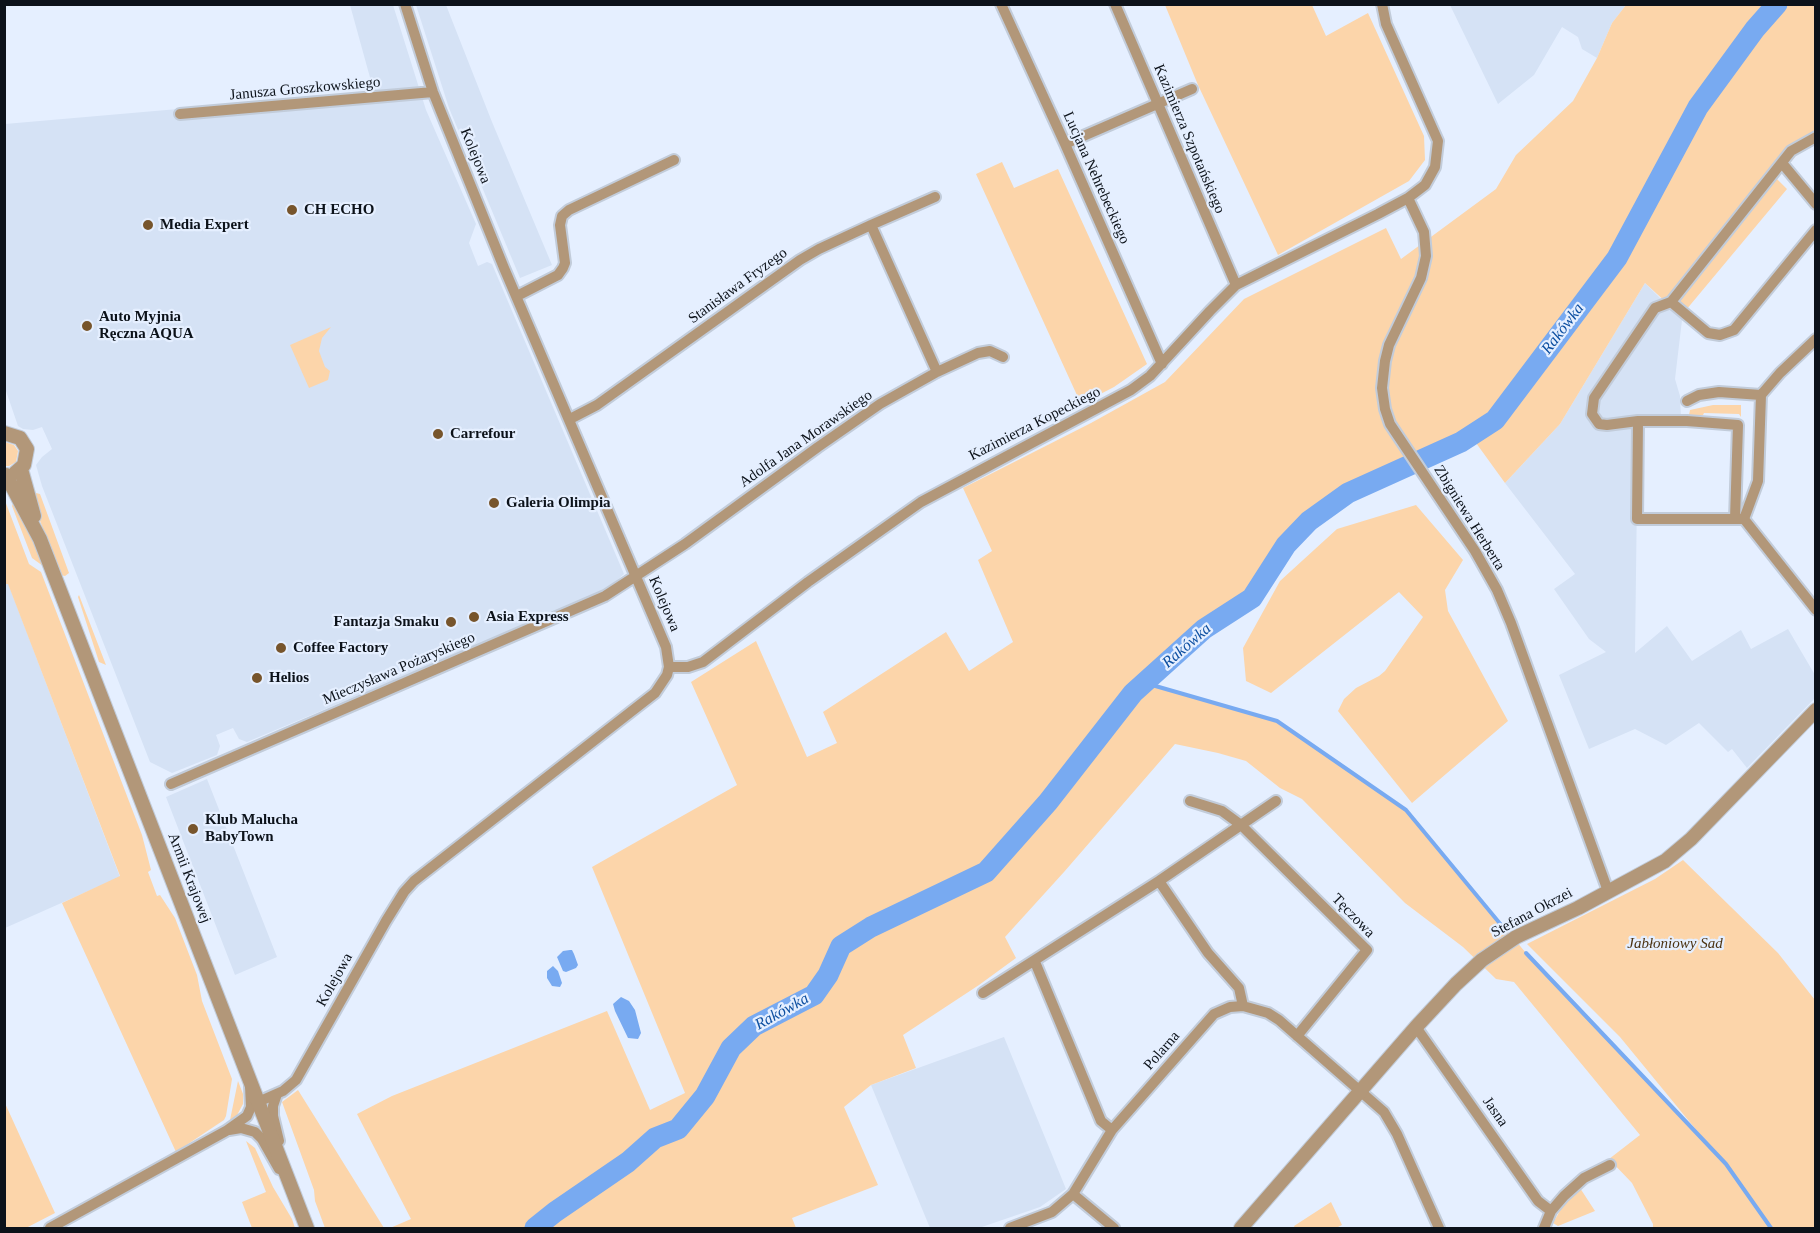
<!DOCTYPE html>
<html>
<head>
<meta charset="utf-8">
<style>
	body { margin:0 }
	#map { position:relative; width:1820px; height:1233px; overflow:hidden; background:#e5efff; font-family:"Times New Roman",serif }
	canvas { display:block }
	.frame { position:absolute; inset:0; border:6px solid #0c121a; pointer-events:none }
</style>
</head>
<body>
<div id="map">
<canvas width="1820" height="1233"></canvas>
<div class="frame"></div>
</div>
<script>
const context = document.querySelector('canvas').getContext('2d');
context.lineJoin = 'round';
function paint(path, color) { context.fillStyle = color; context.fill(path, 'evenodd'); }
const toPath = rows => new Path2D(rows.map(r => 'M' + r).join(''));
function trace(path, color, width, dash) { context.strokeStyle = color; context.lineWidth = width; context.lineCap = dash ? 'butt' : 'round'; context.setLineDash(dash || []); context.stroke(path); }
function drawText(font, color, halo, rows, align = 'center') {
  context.font = font + ' "Times New Roman",serif'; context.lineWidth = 4.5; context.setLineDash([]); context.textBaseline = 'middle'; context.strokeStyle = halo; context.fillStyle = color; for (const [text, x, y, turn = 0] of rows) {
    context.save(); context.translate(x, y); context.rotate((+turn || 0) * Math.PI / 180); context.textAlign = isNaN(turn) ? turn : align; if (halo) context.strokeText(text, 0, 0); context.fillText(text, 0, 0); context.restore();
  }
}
paint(toPath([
	[350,5,393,5,426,110,476,224,469,243,478,266,487,262,492,264,624,574,604,592,247,742,239,739,233,728,216,735,220,746,217,755,172,773,150,762,42,486,36,465,42,457,52,449,42,427,33,430,23,429,18,426,5,388,5,124,374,92],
	[416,5,446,5,492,122,552,265,520,278,449,108],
	[1450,5,1626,5,1612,23,1597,58,1582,49,1578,37,1562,27,1534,75,1498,104],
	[1645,283,1682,320,1675,379,1680,396,1681,417,1638,415,1635,653,1667,626,1692,661,1741,630,1751,649,1788,629,1815,675,1815,698,1747,768,1732,749,1728,752,1699,723,1666,745,1635,729,1589,749,1559,675,1606,652,1589,639,1554,589,1575,574,1505,483,1560,424],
	[8,583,120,877,5,928,4,584],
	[207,779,277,957,235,975,166,797],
	[1004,1037,1066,1189,1040,1207,979,1228,930,1228,871,1085]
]), '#d5e2f5');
paint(toPath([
	[1165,5,1312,5,1326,36,1368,13,1424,136,1425,160,1409,181,1278,255,1198,85],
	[1626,5,1815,5,1815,132,1777,179,1787,189,1681,316,1645,283,1560,424,1505,483,1471,436,1348,493,1309,521,1297,532,1286,545,1252,598,1204,629,1146,683,1277,721,1406,810,1526,953,1716,1154,1620,1037,1527,944,1655,879,1683,860,1778,953,1815,1000,1815,1228,1653,1228,1653,1224,1632,1183,1609,1159,1640,1135,1514,982,1496,979,1463,947,1405,903,1302,799,1280,788,1246,761,1218,753,1175,744,1064,872,1005,937,1016,958,979,985,903,1035,916,1068,871,1085,844,1107,878,1185,792,1218,796,1228,390,1228,411,1219,357,1114,392,1096,607,1011,650,1110,685,1093,592,867,737,785,691,682,756,641,807,757,837,743,823,712,946,632,969,671,1013,642,978,560,992,551,963,488,1091,423,1165,382,1244,299,1386,228,1401,259,1496,189,1516,155,1573,101,1597,58,1612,23],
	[1002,162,1014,188,1058,169,1147,364,1114,387,1081,404,976,174],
	[331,327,322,338,319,351,325,367,330,371,328,380,309,388,290,345],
	[1713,405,1741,405,1741,417,1739,414,1704,413,1703,415,1689,415,1690,410],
	[5,442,14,445,18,451,16,462,9,466,5,466],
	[36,493,40,494,69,573,65,576,60,575,39,518,32,494],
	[4,498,29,564,41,572,142,835,151,870,148,872,157,896,160,895,175,918,197,975,202,1001,232,1079,226,1116,224,1120,176,1152,62,903,120,876,8,584,5,584],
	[14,501,30,534,43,566,32,558,12,506],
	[1416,505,1463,560,1445,590,1448,611,1508,721,1412,803,1338,711,1344,699,1356,688,1379,676,1385,671,1423,617,1399,592,1271,693,1246,681,1243,648,1280,581,1337,529],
	[79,595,106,665,99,662,78,597],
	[238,1081,243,1094,243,1104,236,1117,230,1120],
	[298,1090,384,1228,325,1228,315,1201,314,1190,282,1102],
	[4,1101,55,1213,26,1228,5,1228],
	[246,1141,255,1148,273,1187,292,1219,295,1228,252,1228,242,1202,266,1192],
	[1580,1188,1595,1211,1558,1226,1553,1223,1561,1209],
	[1331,1202,1342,1225,1336,1228,1295,1228,1294,1226]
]), '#fcd5aa');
paint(toPath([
	[570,950,572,950,574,954,578,965,576,968,566,972,563,971,557,957,563,951],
	[553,966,558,971,562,983,560,987,552,986,547,978,547,971],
	[621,997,629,1001,635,1010,641,1033,638,1039,628,1038,615,1011,613,1004]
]), '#78aaf1');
trace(toPath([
	[1145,683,1277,721,1406,810,1502,926],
	[1526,953,1726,1164,1771,1228]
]), '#78aaf1', 4);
trace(toPath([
	[535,1228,555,1212,628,1162,655,1138,678,1129,705,1096,731,1048,754,1026,814,995,828,975,841,946,871,927,986,872,1048,802,1133,693,1204,629,1252,598,1286,545,1309,521,1348,493,1461,442,1495,420,1617,258,1698,107,1755,29,1777,4]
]), '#78aaf1', 21);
const minor = toPath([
	[1001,4,1065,144,1162,364],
	[1115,4,1236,285],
	[180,114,433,92],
	[1065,144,1192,89],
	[1782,163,1816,204],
	[1408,198,1424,232,1426,256,1421,278,1389,345,1385,361,1382,388,1385,409,1390,424,1475,551,1497,590,1511,623,1608,891],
	[871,225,937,372],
	[517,296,558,275,563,268,565,263,560,225,562,216,569,210,674,160],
	[1671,302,1708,333,1720,335,1734,330,1816,230],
	[1687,401,1699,395,1719,392,1761,395],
	[570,419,597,405,800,260,819,249,871,225,935,197],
	[1638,421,1637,519,1744,519,1816,610],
	[1735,519,1738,425,1687,421,1638,421,1607,425,1599,424,1592,414,1594,398,1655,308,1671,302,1791,151,1816,137],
	[1744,519,1758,481,1761,395,1780,373,1816,339],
	[669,667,688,667,703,662,808,582,921,502,1131,390,1150,376,1210,311,1236,285,1378,214,1408,198,1425,185,1435,167,1438,141,1386,24,1382,4],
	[171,784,605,596,685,544,818,447,880,404,937,372,978,353,990,351,1003,357],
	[1190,801,1222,811,1241,825,1367,950,1297,1036],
	[1159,881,1208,953,1239,988,1243,1006],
	[1035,962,1101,1121,1112,1130],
	[983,993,1159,881,1276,801],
	[1416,1027,1538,1201,1551,1211,1544,1228],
	[277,1094,273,1106,273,1116,279,1141],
	[258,1102,283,1091,296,1080,386,921,404,892,414,881,655,693,667,675,669,667,666,647,504,268,433,92,405,4],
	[229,1130,241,1128,255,1132,262,1139,279,1169],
	[1073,1194,1114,1228],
	[1551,1211,1564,1196,1584,1178,1610,1165],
	[50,1228,226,1131,247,1116,251,1107,250,1086],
	[1010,1228,1052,1212,1073,1194,1112,1130,1214,1014,1230,1007,1243,1006,1268,1013,1279,1020,1384,1112,1397,1134,1439,1228]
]);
const tertiary = toPath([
	[4,433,20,438,27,449,24,465,15,473],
	[21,469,34,516],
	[6,475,40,539,307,1228],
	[1241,1228,1416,1027,1456,984,1482,960,1516,937,1578,908,1665,861,1691,839,1816,710]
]);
trace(minor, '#c2ccda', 14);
trace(tertiary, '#c2ccda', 16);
trace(minor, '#b29779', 10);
trace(tertiary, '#b29779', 14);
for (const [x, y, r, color] of [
	[292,210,6,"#77552c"],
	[148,225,6,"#77552c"],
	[87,326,6,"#77552c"],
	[438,434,6,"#77552c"],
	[494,503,6,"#77552c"],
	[474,617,6,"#77552c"],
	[451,622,6,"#77552c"],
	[281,648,6,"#77552c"],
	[257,678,6,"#77552c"],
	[193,829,6,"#77552c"]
]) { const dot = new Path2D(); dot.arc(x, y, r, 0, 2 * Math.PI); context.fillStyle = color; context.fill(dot); trace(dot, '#e5efff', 2); }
drawText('15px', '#0c121a', '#e5efff', [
	["Janusza Groszkowskiego",305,89,-5],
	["Kazimierza Szpotańskiego",1189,139,67],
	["Kolejowa",475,156,68],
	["Lucjana Nehrebeckiego",1096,178,66],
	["Stanisława Fryzego",738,286,-36],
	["Kazimierza Kopeckiego",1035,424,-27],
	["Adolfa Jana Morawskiego",806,439,-35],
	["Zbigniewa Herberta",1469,518,58],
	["Kolejowa",664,604,67],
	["Mieczysława Pożaryskiego",399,669,-23],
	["Armii Krajowej",189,878,69],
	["Stefana Okrzei",1532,913,-28],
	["Tęczowa",1353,916,46],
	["Kolejowa",335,980,-61],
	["Polarna",1162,1051,-49],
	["Jasna",1495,1112,55]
]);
drawText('bold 15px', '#0c121a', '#e5efff', [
	["CH ECHO",304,210],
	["Media Expert",160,225],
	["Auto Myjnia",99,317],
	["Ręczna AQUA",99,334],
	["Carrefour",450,434],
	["Galeria Olimpia",506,503],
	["Asia Express",486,617],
	["Fantazja Smaku",439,622,"right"],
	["Coffee Factory",293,648],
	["Helios",269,678],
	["Klub Malucha",205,820],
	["BabyTown",205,837]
], 'left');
drawText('italic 15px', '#4c3313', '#e5efff', [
	["Jabłoniowy Sad",1675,944]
]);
drawText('italic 16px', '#0d4fa1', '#e5efff', [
	["Rakówka",1563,329,-53],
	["Rakówka",1187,646,-41],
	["Rakówka",782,1012,-29]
]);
</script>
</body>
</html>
